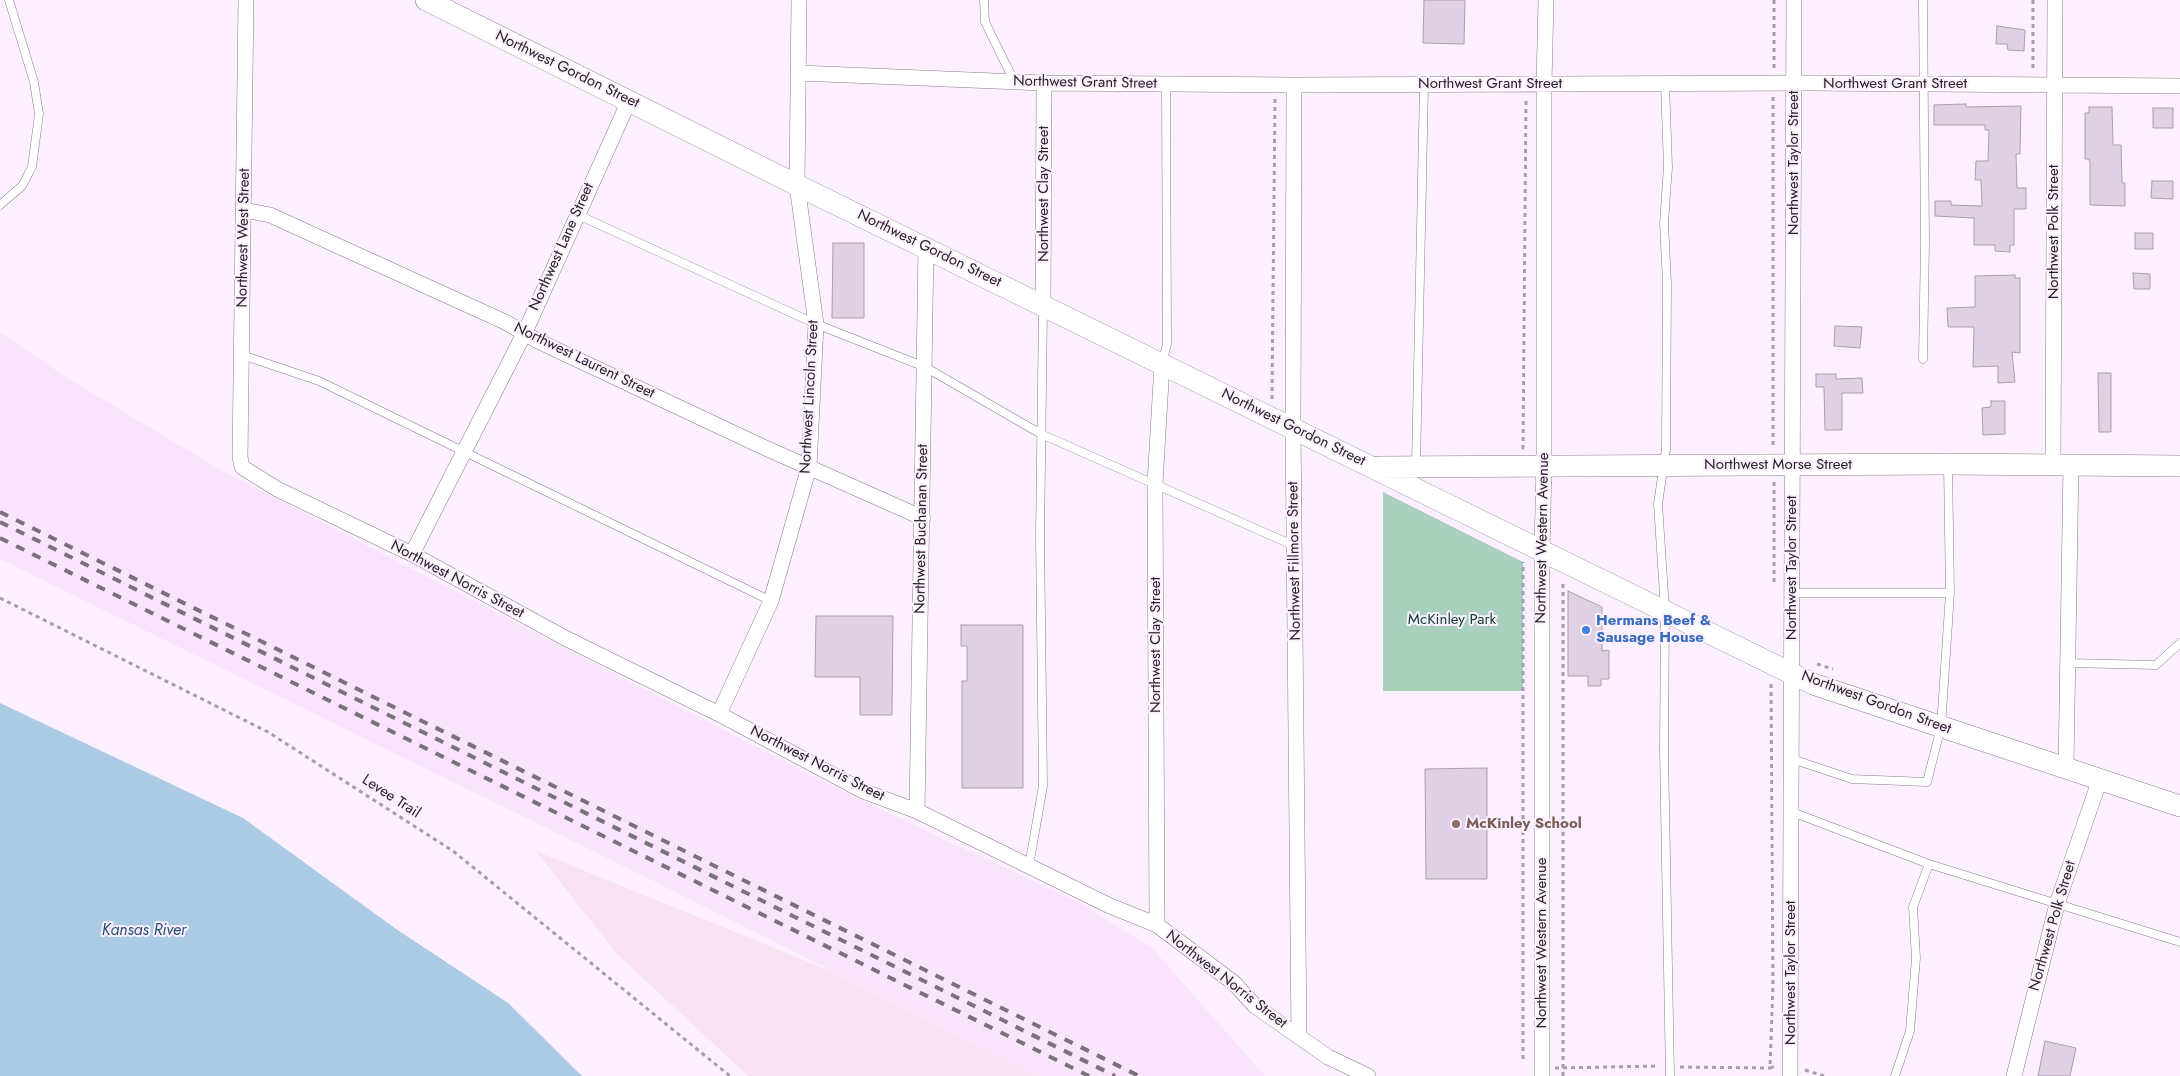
<!DOCTYPE html>
<html>
<head>
<meta charset="utf-8">
<style>
	body { margin:0 }
	canvas { display:block; background:#fcefff }
</style>
</head>
<body>
<canvas width="2180" height="1076"></canvas>
<script>
const context = document.querySelector('canvas').getContext('2d');
context.lineJoin = 'round';
function paint(path, color) { context.fillStyle = color; context.fill(path, 'evenodd'); }
const toPath = rows => new Path2D(rows.map(r => 'M' + r).join(''));
function trace(path, color, width, dash) { context.strokeStyle = color; context.lineWidth = width; context.lineCap = dash ? 'butt' : 'round'; context.setLineDash(dash || []); context.stroke(path); }
function drawText(font, color, halo, rows, align = 'center') {
  context.font = font + ' Jost,sans-serif'; context.lineWidth = 4; context.setLineDash([]); context.textBaseline = 'middle'; context.strokeStyle = halo; context.fillStyle = color; for (const [text, x, y, turn = 0] of rows) {
    context.save(); context.translate(x, y); context.rotate((+turn || 0) * Math.PI / 180); context.textAlign = isNaN(turn) ? turn : align; if (halo) context.strokeText(text, 0, 0); context.fillText(text, 0, 0); context.restore();
  }
}
paint(toPath([
	[0,332,67,378,221,470,838,789,1082,904,1153,949,1265,1076,1040,1076,648,878,0,559]
]), '#f9e3fd');
paint(toPath([
	[536,851,833,972,1040,1076,748,1076,616,953]
]), '#f9e3f0');
paint(toPath([
	[1383,492,1523,562,1523,691,1383,691]
]), '#a9cfbd');
paint(toPath([
	[0,703,243,818,396,929,508,1003,582,1076,0,1076]
]), '#abcae4');
const building = toPath([
	[1424,0,1465,0,1464,44,1423,43,1424,0],
	[1997,26,2025,30,2024,51,2008,50,2007,44,1996,44,1997,26],
	[1966,104,1966,107,2021,106,2020,154,2016,154,2017,188,2026,188,2026,209,2014,209,2014,245,2010,245,2010,252,1995,251,1995,245,1974,245,1974,218,1935,216,1935,201,1951,201,1951,205,1982,206,1981,180,1975,180,1976,161,1988,161,1989,130,1985,130,1985,125,1934,125,1934,105,1966,104],
	[2089,107,2112,107,2113,145,2121,145,2122,183,2125,183,2125,206,2090,205,2090,163,2089,159,2085,159,2085,113,2089,113,2089,107],
	[2153,108,2173,108,2173,128,2153,128,2153,108],
	[2152,181,2173,181,2173,199,2151,198,2152,181],
	[2135,233,2153,233,2153,249,2135,249,2135,233],
	[833,243,864,243,864,318,832,318,833,243],
	[2133,273,2150,274,2150,289,2134,289,2133,273],
	[2015,275,2015,278,2020,278,2020,353,2012,352,2015,382,1998,383,1998,366,1973,367,1974,327,1948,327,1947,308,1975,307,1975,276,2015,275],
	[1835,326,1862,327,1860,348,1834,346,1835,326],
	[2098,373,2111,373,2111,432,2099,432,2098,373],
	[1816,374,1836,374,1836,379,1862,378,1863,393,1842,393,1842,430,1825,430,1824,387,1816,387,1816,374],
	[1991,401,2005,401,2005,434,1983,435,1982,408,1991,407,1991,401],
	[1568,591,1602,607,1602,651,1609,650,1609,679,1601,679,1601,686,1588,686,1588,676,1568,676,1568,591],
	[816,616,893,616,892,715,860,715,860,677,815,677,816,616],
	[961,625,1023,625,1023,788,962,788,962,681,967,681,967,646,961,646,961,625],
	[1487,768,1487,879,1426,879,1425,769,1487,768],
	[2045,1041,2076,1048,2070,1076,2038,1076,2045,1041]
]);
paint(building, '#e0d0e3');
trace(building, '#ac9caf', 1);
const service = toPath([
	[984,0,985,22,1014,81],
	[1923,0,1925,242,1923,359],
	[1665,83,1668,167,1664,223,1667,284,1666,449,1658,504,1665,610,1664,752,1670,1076],
	[0,205,22,186,32,167,39,114,34,82,9,0],
	[576,214,816,324,925,367,1041,434,1295,546],
	[242,355,319,381,771,601],
	[1162,364,1167,344,1166,84],
	[1416,465,1424,85],
	[1792,593,1950,593,1948,465],
	[2069,663,2156,665,2180,643],
	[1792,759,1852,779,1927,782,1941,727,1950,593],
	[1792,812,1929,864,1913,907,1916,958,1910,1031,1895,1076],
	[1929,864,2180,942],
	[1029,866,1043,786,1040,536,1043,309]
]);
const minor = toPath([
	[246,0,240,457,242,467,277,489,412,554,565,638,719,714,863,791,917,811,1108,905,1157,925,1234,983,1255,1006,1328,1057,1368,1076],
	[799,73,1044,83,1294,85,1810,83,2180,86],
	[1294,85,1293,429,1299,1036],
	[244,210,270,215,505,322,538,341,761,446,923,518],
	[1043,305,1044,83],
	[2053,465,2055,0],
	[412,554,525,332,629,101],
	[719,714,771,601,809,467,816,324,797,185,799,0],
	[2066,767,2071,464],
	[917,811,926,247],
	[1157,925,1155,484,1162,364],
	[1542,1076,1542,550,1544,465,1544,84,1546,0],
	[1790,1076,1794,0],
	[2014,1076,2057,904,2100,779]
]);
const secondary = toPath([
	[426,0,797,185,1813,684,2180,806],
	[1378,467,1948,464,2180,466]
]);
trace(service, '#8a7b8d', 9);
trace(minor, '#8a7b8d', 16);
trace(secondary, '#8a7b8d', 22);
trace(toPath([
	[2033,0,2033,71],
	[1774,68,1774,0],
	[1773,97,1773,448],
	[1272,399,1275,98],
	[1524,448,1523,448,1526,98],
	[1774,482,1774,583],
	[0,598,268,732,453,851,730,1076],
	[1817,664,1833,669],
	[1771,684,1773,984,1770,1068,1777,1066],
	[1523,1059,1523,562],
	[1680,1067,1770,1068],
	[1555,1068,1659,1066],
	[1805,1070,1824,1076],
	[1563,1076,1563,582]
]), '#a79da9', 3, [4, 4]);
trace(service, '#fff', 8);
trace(minor, '#fff', 15);
trace(secondary, '#fff', 21);
trace(toPath([
	[0,512,1139,1076],
	[0,522,1115,1076],
	[0,538,1089,1076]
]), '#7a717c', 4, [9, 9]);
for (const [x, y, r, color] of [
	[1586,630,5,"#3f7fe0"],
	[1456,824,5,"#8d6e63"]
]) { const dot = new Path2D(); dot.arc(x, y, r, 0, 2 * Math.PI); context.fillStyle = color; context.fill(dot); trace(dot, '#fcefff', 2); }
drawText('15px', '#29232a', '#fcefff', [
	["Northwest Gordon Street",567,70,26],
	["Northwest Grant Street",1085,83,1],
	["Northwest Grant Street",1490,84],
	["Northwest Grant Street",1895,84],
	["Northwest Taylor Street",1794,163,-90],
	["Northwest Clay Street",1044,194,-90],
	["Northwest Polk Street",2054,232,-90],
	["Northwest West Street",244,238,-89],
	["Northwest Lane Street",562,247,-66],
	["Northwest Gordon Street",929,249,26],
	["Northwest Laurent Street",584,361,26],
	["Northwest Lincoln Street",810,397,-87],
	["Northwest Gordon Street",1293,428,26],
	["Northwest Morse Street",1778,465],
	["Northwest Buchanan Street",922,529,-89],
	["Northwest Western Avenue",1543,538,-89],
	["Northwest Fillmore Street",1295,561,-91],
	["Northwest Taylor Street",1792,568,-90],
	["Northwest Norris Street",457,580,28],
	["Northwest Clay Street",1156,645,-90],
	["Northwest Gordon Street",1876,703,20],
	["Northwest Norris Street",817,764,27],
	["Levee Trail",391,797,33],
	["Northwest Polk Street",2053,926,-74],
	["Northwest Western Avenue",1542,943,-90],
	["Northwest Taylor Street",1791,973,-90],
	["Northwest Norris Street",1226,980,38]
]);
drawText('15px', '#083e2c', '#fcefff', [
	["McKinley Park",1452,620]
]);
drawText('bold 15px', '#366cbe', '#fcefff', [
	["Hermans Beef &",1596,621],
	["Sausage House",1596,638]
], 'left');
drawText('bold 15px', '#785e54', '#fcefff', [
	["McKinley School",1466,824]
], 'left');
drawText('italic 16px', '#205174', '#fcefff', [
	["Kansas River",144,931]
]);
</script>
</body>
</html>
